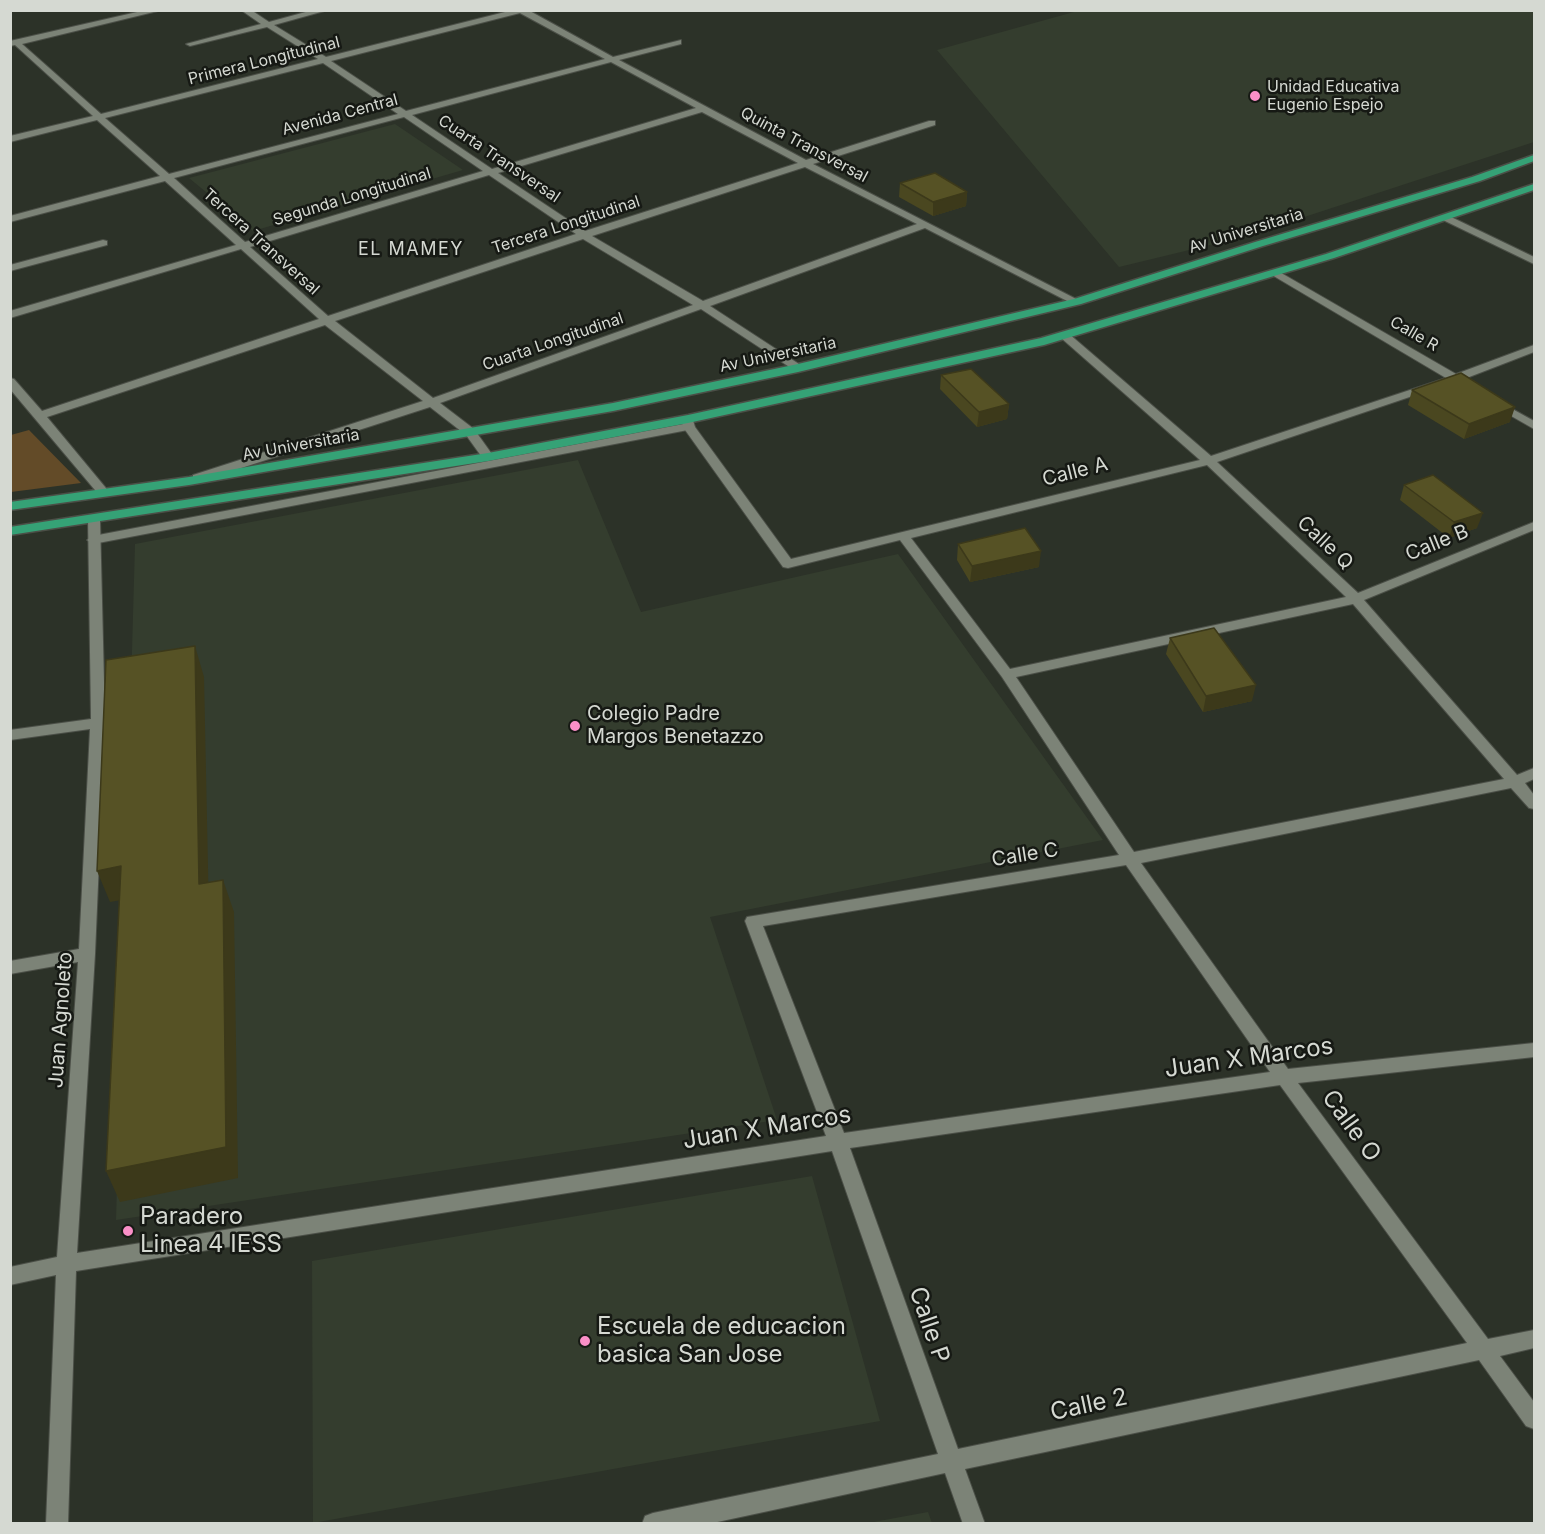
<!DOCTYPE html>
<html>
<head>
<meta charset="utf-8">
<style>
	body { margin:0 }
	#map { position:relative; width:1545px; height:1534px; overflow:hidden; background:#2c3228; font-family:Inter,sans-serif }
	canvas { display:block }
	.frame { position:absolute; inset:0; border:12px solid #d5d9d2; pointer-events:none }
</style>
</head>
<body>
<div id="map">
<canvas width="1545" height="1534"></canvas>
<div class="frame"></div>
</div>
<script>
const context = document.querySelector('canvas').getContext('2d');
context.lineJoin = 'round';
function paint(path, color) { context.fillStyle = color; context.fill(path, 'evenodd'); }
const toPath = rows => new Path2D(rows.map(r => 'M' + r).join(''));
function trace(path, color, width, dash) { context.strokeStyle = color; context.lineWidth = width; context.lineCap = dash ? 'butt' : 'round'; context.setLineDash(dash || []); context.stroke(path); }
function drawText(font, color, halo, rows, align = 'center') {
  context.font = font + ' Inter,sans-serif'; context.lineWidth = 5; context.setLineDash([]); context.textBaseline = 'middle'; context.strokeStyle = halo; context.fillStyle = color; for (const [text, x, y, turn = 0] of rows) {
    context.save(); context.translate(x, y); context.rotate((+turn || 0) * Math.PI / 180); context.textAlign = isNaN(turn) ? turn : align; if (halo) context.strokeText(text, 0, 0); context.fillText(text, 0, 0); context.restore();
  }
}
paint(toPath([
	[1081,10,1534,11,1534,142,1243,237,1119,267,937,50],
	[395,124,463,170,253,231,189,178],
	[578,460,641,612,898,554,1103,840,710,917,777,1120,116,1220,135,544],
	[812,1176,880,1421,313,1523,312,1261],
	[928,1512,932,1523,868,1523]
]), '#343d2e');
paint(toPath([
	[29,430,81,483,11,492,11,435]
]), '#634b28');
const service = toPath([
	[689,423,695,427,693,429,93,544,87,540,93,536,689,423]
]);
const minor = toPath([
	[146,10,162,10,22,44,101,114,318,59,267,27,190,46,186,44,261,24,241,10,251,10,269,22,313,10,328,10,274,25,326,57,513,10,528,10,613,57,681,40,681,44,619,60,806,160,929,121,935,121,935,125,813,164,1082,302,1073,304,925,228,710,306,802,366,802,370,794,370,701,309,440,403,474,429,494,457,492,460,484,460,466,435,430,407,201,481,193,481,193,475,423,401,325,325,47,417,110,493,108,496,100,496,10,389,10,378,14,379,42,411,319,319,241,249,10,318,10,311,236,245,165,181,10,222,10,216,160,176,97,120,10,142,10,136,93,116,15,45,10,46,10,41,146,10],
	[520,13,605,59,406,111,331,61,520,13],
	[611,62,696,108,492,169,412,115,611,62],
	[323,63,398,114,169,174,105,118,323,63],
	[702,112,798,163,585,231,498,173,702,112],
	[404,117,483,171,245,242,174,178,404,117],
	[805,167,917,224,703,301,592,236,805,167],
	[489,175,576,234,328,316,250,247,489,175],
	[583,239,693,305,433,398,335,321,583,239],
	[1443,216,1449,216,1534,257,1534,264,1443,220,1443,216],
	[103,240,107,241,107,245,10,271,10,265,103,240],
	[1276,270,1456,374,1534,345,1534,352,1464,379,1464,383,1454,382,1217,462,1358,593,1534,522,1534,530,1364,600,1517,775,1534,768,1534,779,1525,783,1534,795,1534,809,1529,808,1511,788,1141,863,1288,1069,1534,1043,1534,1057,1298,1083,1488,1339,1534,1330,1534,1348,1500,1356,1534,1402,1534,1429,1526,1426,1479,1360,965,1469,985,1524,963,1524,945,1473,708,1524,642,1524,645,1516,653,1513,938,1454,832,1151,76,1271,68,1524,46,1524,56,1275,10,1285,10,1267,57,1257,78,962,10,974,10,961,79,949,90,729,10,740,10,730,91,719,88,519,90,516,98,516,100,519,105,723,95,954,77,1253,826,1136,745,921,747,917,1119,855,1002,677,900,540,788,568,783,567,683,427,682,419,688,416,692,417,695,427,791,559,1200,460,1060,337,1060,333,1068,333,1211,456,1446,378,1272,275,1272,271,1276,270],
	[1207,465,1346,597,1010,669,911,538,1207,465],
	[1353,604,1504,779,1134,852,1016,677,1353,604],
	[1126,865,1270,1072,844,1133,763,926,1126,865],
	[1280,1085,1467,1343,958,1449,850,1148,1280,1085],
	[1496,400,1534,421,1534,429,1492,405,1490,403,1496,400]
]);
const trunk = toPath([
	[1534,155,1534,161,1480,181,1263,246,1081,304,798,372,613,411,189,485,10,510,10,502,189,477,613,403,798,364,1074,299,1255,242,1472,177,1534,155],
	[1534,184,1534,190,1334,258,1044,345,688,423,488,461,10,535,10,527,488,453,688,415,1041,338,1326,254,1534,184]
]);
trace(service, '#4b4f47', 2);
trace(minor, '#4b4f47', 2);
trace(trunk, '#4b4f47', 3);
paint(service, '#7c8377');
paint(minor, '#7c8377');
paint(trunk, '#35a276');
paint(toPath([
	[900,183,967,192,966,206,933,216,899,197],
	[941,375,1009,404,1007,419,977,427,940,389],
	[1412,390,1510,422,1464,439,1408,405],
	[1404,485,1477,528,1449,538,1400,500],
	[958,544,1039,567,970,582,957,560],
	[1170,638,1252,701,1203,712,1166,654]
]), '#4a4720');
paint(toPath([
	[967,192,966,206,933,216,933,202],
	[1009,404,1007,419,977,427,979,412],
	[1515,407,1510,422,1464,439,1469,424],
	[1483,513,1477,528,1449,538,1454,522],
	[1041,551,1039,567,970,582,972,566],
	[195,646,204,677,209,916,199,884],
	[1256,685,1252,701,1203,712,1206,696],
	[121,866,133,898,110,902,97,871],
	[223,880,234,912,238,1178,120,1202,106,1171]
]), '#3c391a');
const building = toPath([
	[935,173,967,192,933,202,900,183,935,173],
	[971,369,1009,404,979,412,941,375,971,369],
	[1461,373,1515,407,1469,424,1412,390,1461,373],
	[1433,475,1483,513,1454,522,1404,485,1433,475],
	[1025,528,1041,551,972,566,958,544,1025,528],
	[1214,628,1256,685,1206,696,1170,638,1214,628],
	[195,646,199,884,223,880,226,1147,106,1171,121,866,97,871,106,660,195,646]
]);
paint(building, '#565225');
trace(building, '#3c391a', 1.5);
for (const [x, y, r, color] of [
	[1255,96,6,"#fa8fc7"],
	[575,726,6,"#fa8fc7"],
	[128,1231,6,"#fa8fc7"],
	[585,1341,6,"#fa8fc7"]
]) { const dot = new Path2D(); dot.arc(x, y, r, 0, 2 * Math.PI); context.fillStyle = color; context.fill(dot); trace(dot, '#161914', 2); }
drawText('16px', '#d5d9d2', '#161914', [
	["Primera Longitudinal",264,61,-14],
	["Avenida Central",340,115,-15],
	["Quinta Transversal",804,145,28],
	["Cuarta Transversal",499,159,34],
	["Segunda Longitudinal",352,197,-17],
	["Tercera Longitudinal",566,225,-18],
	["Av Universitaria",1246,231,-17],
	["Tercera Transversal",261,242,42],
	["Calle R",1414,334,30],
	["Cuarta Longitudinal",553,342,-19],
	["Av Universitaria",778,355,-12],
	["Av Universitaria",301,445,-10]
]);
drawText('16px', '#d5d9d2', '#161914', [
	["Unidad Educativa",1267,87],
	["Eugenio Espejo",1267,105]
], 'left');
context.letterSpacing = '1.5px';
drawText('18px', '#d5d9d2', '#161914', [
	["EL MAMEY",411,250]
]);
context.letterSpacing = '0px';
drawText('20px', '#d5d9d2', '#161914', [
	["Calle A",1075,472,-14],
	["Calle Q",1325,543,43],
	["Calle B",1437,543,-22],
	["Calle C",1025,855,-9],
	["Juan Agnoleto",61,1020,-86]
]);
drawText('20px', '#d5d9d2', '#161914', [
	["Colegio Padre",587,714],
	["Margos Benetazzo",587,737]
], 'left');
drawText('24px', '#d5d9d2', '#161914', [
	["Juan X Marcos",1249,1058,-8],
	["Calle O",1351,1126,54],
	["Juan X Marcos",767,1128,-9],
	["Calle P",929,1325,71],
	["Calle 2",1089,1405,-12]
]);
drawText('24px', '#d5d9d2', '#161914', [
	["Paradero",140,1217],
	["Linea 4 IESS",140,1245],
	["Escuela de educacion",597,1327],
	["basica San Jose",597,1355]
], 'left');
</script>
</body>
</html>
